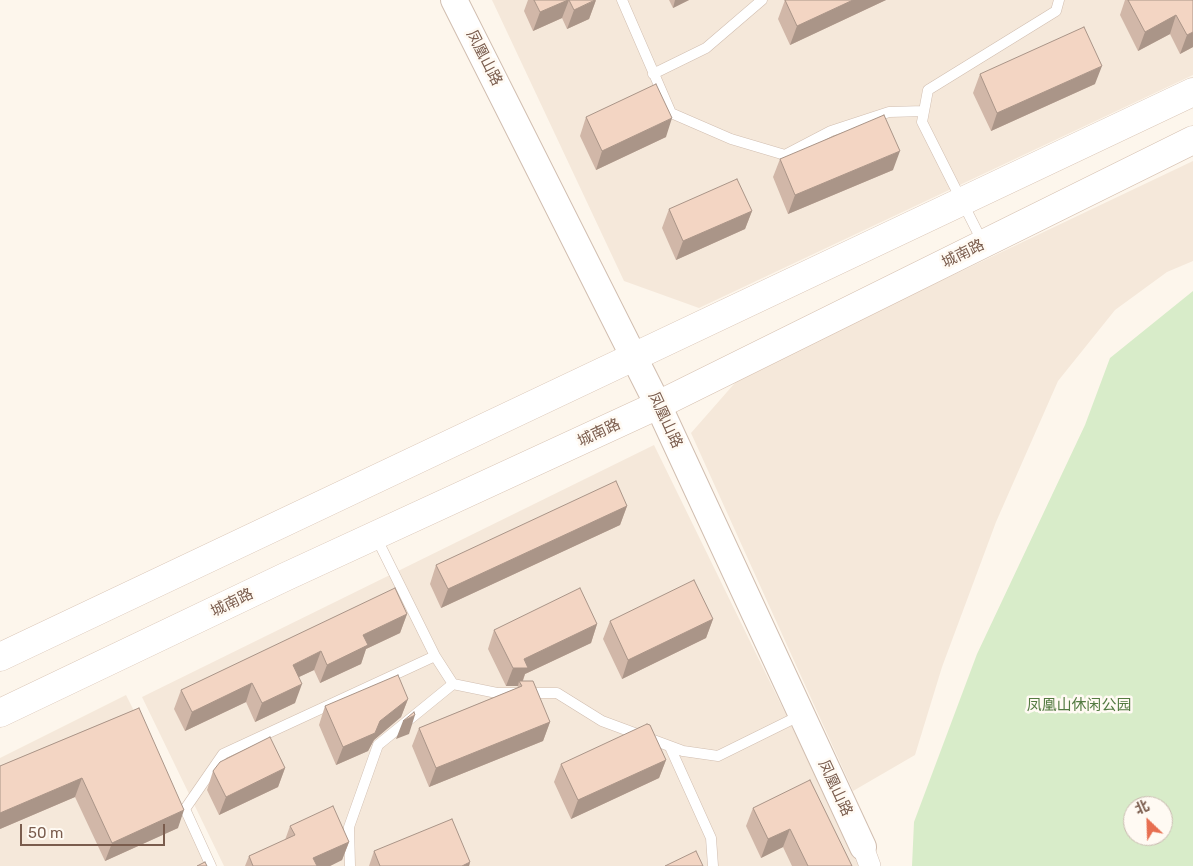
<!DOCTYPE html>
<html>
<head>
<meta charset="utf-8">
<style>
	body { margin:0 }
	#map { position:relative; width:1193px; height:866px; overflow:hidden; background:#fdf6ec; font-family:Rubik,"Noto Sans SC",sans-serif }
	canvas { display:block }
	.north { position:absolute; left:1123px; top:796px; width:50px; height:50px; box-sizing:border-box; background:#fffaf3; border:1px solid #cabbb1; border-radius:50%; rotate:336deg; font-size:14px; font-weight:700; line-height:20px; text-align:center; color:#7a5c4d }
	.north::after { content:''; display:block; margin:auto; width:18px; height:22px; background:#e76f51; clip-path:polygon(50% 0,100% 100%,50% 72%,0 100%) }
	.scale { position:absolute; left:20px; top:824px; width:145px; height:22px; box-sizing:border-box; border:2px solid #7a5c4d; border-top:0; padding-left:6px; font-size:15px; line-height:18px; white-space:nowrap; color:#7a5c4d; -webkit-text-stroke:4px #fffaf3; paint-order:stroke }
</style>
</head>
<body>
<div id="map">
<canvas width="1193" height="866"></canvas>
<div class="north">北</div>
<div class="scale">50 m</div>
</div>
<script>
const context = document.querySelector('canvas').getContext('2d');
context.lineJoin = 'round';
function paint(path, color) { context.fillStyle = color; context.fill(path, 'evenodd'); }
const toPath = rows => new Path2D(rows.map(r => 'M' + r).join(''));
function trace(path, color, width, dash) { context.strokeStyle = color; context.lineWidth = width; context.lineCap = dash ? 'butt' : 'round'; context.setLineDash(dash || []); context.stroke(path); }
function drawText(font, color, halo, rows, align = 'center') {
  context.font = font + ' Rubik,"Noto Sans SC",sans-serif'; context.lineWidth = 5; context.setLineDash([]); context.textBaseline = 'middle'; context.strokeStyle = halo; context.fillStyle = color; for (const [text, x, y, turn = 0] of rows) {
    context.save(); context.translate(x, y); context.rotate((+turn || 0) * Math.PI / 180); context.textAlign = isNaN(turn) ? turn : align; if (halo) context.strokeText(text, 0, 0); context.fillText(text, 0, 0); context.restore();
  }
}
paint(toPath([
	[492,0,1193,0,1193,75,699,308,624,281],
	[1193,161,1193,261,1167,272,1115,310,1058,381,996,522,942,667,915,755,853,791,691,433,741,376],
	[654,445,860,866,224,866,142,697],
	[126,695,212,866,0,866,0,758]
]), '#f5e8da');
paint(toPath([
	[1193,291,1193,866,912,866,914,822,977,654,1085,425,1110,358],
	[1133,806,1163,806,1163,836,1133,836]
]), '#d8ecc9');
const service = toPath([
	[622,0,671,113,731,139,785,155,831,131,889,112,924,111],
	[653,74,706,48,762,0],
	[983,243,922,122,928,90,1056,11,1059,0],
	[435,656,453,684,497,693,557,693,602,721,683,751,718,756,801,715],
	[670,747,711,838,713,866],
	[211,866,185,809,223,754,435,656,376,537],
	[350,866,349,827,378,745,453,684]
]);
const minor = toPath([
	[863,847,870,866]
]);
const tertiary = toPath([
	[454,0,658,405,863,847]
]);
const secondary = toPath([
	[0,657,1193,92],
	[0,713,285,577,658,405,1193,140]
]);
trace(service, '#d1beb0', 11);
trace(minor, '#d1beb0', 22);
trace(tertiary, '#d1beb0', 28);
trace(secondary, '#d6c0b0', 29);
trace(service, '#fff', 10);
trace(minor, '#fff', 21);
trace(tertiary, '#fff', 26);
trace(secondary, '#fff', 28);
paint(toPath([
	[528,0,596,0,589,19,567,29,562,18,533,31,524,11],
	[669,0,689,0,673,8],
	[785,0,886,0,790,45,778,19],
	[1125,0,1193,0,1193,47,1180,54,1170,34,1138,51,1120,15],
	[980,74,1095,84,991,131,973,93],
	[586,117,666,137,596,170,580,136],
	[780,159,893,170,788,214,773,177],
	[669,209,752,211,745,229,676,260,662,228],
	[627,506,620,525,441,608,430,584,436,565],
	[407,614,400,633,366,649,361,664,320,683,314,670,299,677,295,703,255,722,246,702,185,731,174,709,181,690],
	[713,619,706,638,622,679,603,639,610,621],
	[597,624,591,643,525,674,523,681,550,722,543,741,429,787,412,746,419,728,517,688,518,686,506,686,488,649,494,630],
	[408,699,401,717,374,740,368,751,336,765,319,725,325,706],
	[139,708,178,828,105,861,75,797,0,829,0,766],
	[666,760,659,778,571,819,554,782,561,764],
	[285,768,278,787,219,815,207,790,213,771],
	[753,808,852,866,792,866,783,847,761,858,746,826],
	[290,826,349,842,342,860,330,866,245,866,249,856,285,840],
	[374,851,470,862,469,866,369,866]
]), '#d1b7a8');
paint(toPath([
	[568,0,569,0,562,18,533,31,540,12],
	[596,0,589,19,567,29,574,10],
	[675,0,689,0,673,8],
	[853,0,886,0,790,45,797,26],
	[1176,15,1170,34,1138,51,1145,32],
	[1193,32,1193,47,1180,54,1187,35],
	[1102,66,1095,84,991,131,997,113],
	[672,118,666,137,596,170,602,151],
	[900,151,893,170,788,214,795,195],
	[752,211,745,229,676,260,683,241],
	[627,506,620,525,441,608,448,589],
	[407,614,400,633,366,649,361,664,320,683,327,665,363,635],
	[713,619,706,638,622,679,628,660],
	[597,624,591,643,525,674,521,685,519,681,518,686,506,686,513,668,524,659],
	[321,651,314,670,286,683,293,665],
	[252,683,246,702,185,731,192,712],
	[302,684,295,703,255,722,262,703],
	[408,699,401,717,374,740,368,751,336,765,343,747,380,721],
	[415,715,409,734,396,739,403,721],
	[550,722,543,741,429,787,436,768],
	[666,760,659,778,571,819,578,800],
	[285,768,278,787,219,815,226,797],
	[82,778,75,797,0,829,0,813],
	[184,810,178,828,105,861,112,843],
	[790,829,783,847,761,858,768,839],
	[349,842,342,860,330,866,310,866,313,858],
	[470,862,469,866,462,866]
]), '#aa9588');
const building = toPath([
	[534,0,568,0,540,12,534,0],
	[569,0,595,0,574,10,569,0],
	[785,0,853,0,797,26,785,0],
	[1128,0,1193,0,1193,32,1187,35,1176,15,1145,32,1128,0],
	[1084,27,1102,66,997,113,980,74,1084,27],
	[656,84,672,118,602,151,586,117,656,84],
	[884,115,900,151,795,195,780,159,884,115],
	[737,179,752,211,683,241,669,209,737,179],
	[616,481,627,506,448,589,436,565,616,481],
	[694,580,713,619,628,660,610,621,694,580],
	[395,588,407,614,363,635,368,645,327,665,321,651,293,665,302,684,262,703,252,683,192,712,181,690,395,588],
	[580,588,597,624,524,659,528,668,513,668,494,630,580,588],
	[398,675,408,699,380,721,375,733,343,747,325,706,398,675],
	[519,681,533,681,550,722,436,768,419,728,522,686,519,681],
	[139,708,184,810,112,843,82,778,0,813,0,766,139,708],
	[414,712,415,715,403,721,414,712],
	[647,724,650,725,666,760,578,800,561,764,647,724],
	[270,737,285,768,226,797,213,771,220,762,270,737],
	[810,780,852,866,808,866,790,829,768,839,753,808,810,780],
	[333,806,349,842,313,858,317,866,253,866,249,856,295,835,290,826,333,806],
	[452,819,470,862,462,866,380,866,374,851,452,819],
	[696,851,703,866,665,866,696,851],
	[205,862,207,866,197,866,205,862]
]);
paint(building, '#f3d5c3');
trace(building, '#aa9588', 1);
drawText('15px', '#7a5c4d', '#fffaf3', [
	["凤凰山路",484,58,63],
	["城南路",963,254,-26],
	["凤凰山路",665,420,65],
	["城南路",599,433,-25],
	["城南路",232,603,-26],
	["凤凰山路",835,788,65]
]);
drawText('15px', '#537a41', '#fffaf3', [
	["凤凰山休闲公园",1079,706]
]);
</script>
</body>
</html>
